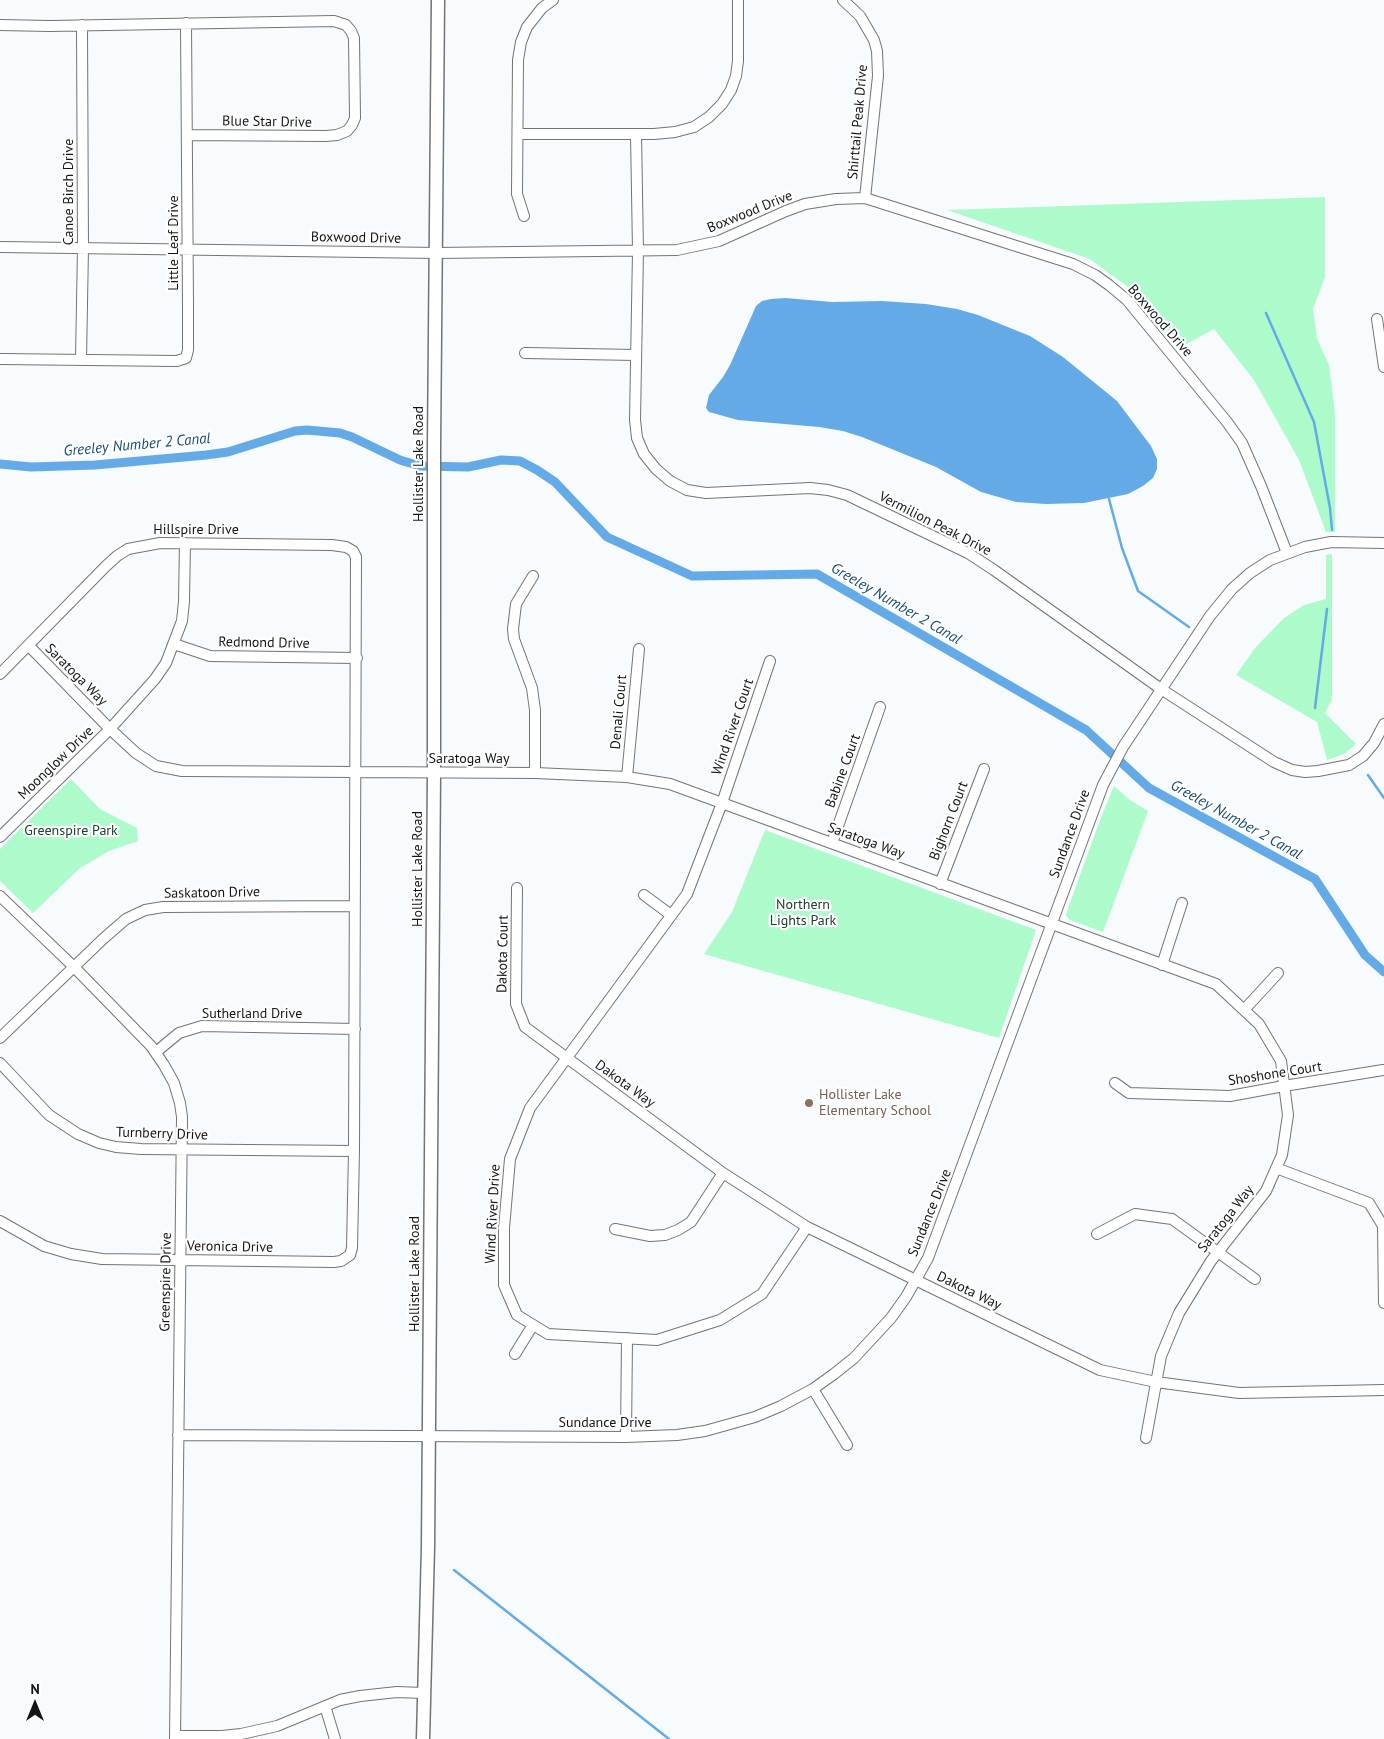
<!DOCTYPE html>
<html>
<head>
<meta charset="utf-8">
<style>
	body { margin:0 }
	#map { position:relative; width:1384px; height:1739px; overflow:hidden; background:#f8fbfe; font-family:"PT Sans",sans-serif }
	canvas { display:block }
	.north { position:absolute; left:10px; top:1679px; width:50px; height:50px; -webkit-text-stroke:4px #fff; paint-order:stroke; rotate:0deg; font-size:14px; font-weight:700; line-height:20px; text-align:center; color:#131415 }
	.north::after { content:''; display:block; margin:auto; width:18px; height:22px; background:#131415; clip-path:polygon(50% 0,100% 100%,50% 72%,0 100%) }
</style>
</head>
<body>
<div id="map">
<canvas width="1384" height="1739"></canvas>
<div class="north">N</div>
</div>
<script>
const context = document.querySelector('canvas').getContext('2d');
context.lineJoin = 'round';
function paint(path, color) { context.fillStyle = color; context.fill(path, 'evenodd'); }
const toPath = rows => new Path2D(rows.map(r => 'M' + r).join(''));
function trace(path, color, width, dash) { context.strokeStyle = color; context.lineWidth = width; context.lineCap = dash ? 'butt' : 'round'; context.setLineDash(dash || []); context.stroke(path); }
function drawText(font, color, halo, rows, align = 'center') {
  context.font = font + ' "PT Sans",sans-serif'; context.lineWidth = 4.5; context.setLineDash([]); context.textBaseline = 'middle'; context.strokeStyle = halo; context.fillStyle = color; for (const [text, x, y, turn = 0] of rows) {
    context.save(); context.translate(x, y); context.rotate((+turn || 0) * Math.PI / 180); context.textAlign = isNaN(turn) ? turn : align; if (halo) context.strokeText(text, 0, 0); context.fillText(text, 0, 0); context.restore();
  }
}
paint(toPath([
	[1325,197,1325,277,1313,309,1317,339,1329,365,1335,414,1335,532,1326,532,1299,460,1254,380,1214,329,1181,347,1132,290,1090,259,947,210],
	[1332,554,1332,699,1325,713,1356,744,1344,754,1327,760,1317,722,1236,675,1255,648,1284,618,1304,605,1326,599,1326,555],
	[71,779,100,809,137,828,138,841,109,851,80,868,33,913,0,881,0,849],
	[1114,786,1130,800,1148,811,1103,932,1070,920,1066,916,1067,911,1100,820],
	[765,830,1036,930,999,1038,704,954,732,912]
]), '#adfaca');
paint(toPath([
	[785,298,832,302,882,301,926,304,957,309,978,315,1030,336,1063,357,1117,401,1151,446,1157,459,1157,469,1153,478,1143,486,1128,494,1084,503,1046,504,1016,502,981,492,936,467,862,437,843,431,819,427,738,420,709,412,706,408,709,395,723,377,730,365,756,306,762,301,771,299]
]), '#64aae7');
trace(toPath([
	[1266,313,1314,422,1330,508,1332,530],
	[1109,499,1122,548,1138,591,1189,627],
	[1315,708,1327,609],
	[1368,775,1384,798],
	[454,1570,669,1739]
]), '#64aae7', 2.5);
trace(toPath([
	[0,464,31,467,95,465,206,455,228,452,295,431,307,430,340,433,352,437,400,460,420,466,468,467,501,460,520,461,537,470,555,482,607,537,692,576,817,574,1086,730,1149,788,1315,879,1365,955,1384,972]
]), '#64aae7', 9);
const minor = toPath([
	[843,0,860,16,874,40,877,51,878,76,865,198],
	[0,25,50,26,334,21,346,25,351,31,354,38,355,118,352,125,347,131,337,135,326,136,187,135],
	[518,134,654,134,675,132,694,127,709,117,722,104,731,90,736,76,738,61,738,0],
	[636,134,638,251,635,420,637,438,644,454,656,469,670,481,687,490,706,493,810,488,828,490,847,495,968,553,994,570,1161,689,1274,762,1292,770,1305,772,1318,771,1349,765,1363,756,1374,743,1384,724],
	[524,216,517,194,518,60,521,42,527,27,542,8,553,0],
	[0,247,437,253,677,250,719,241,786,211,805,204,836,199,865,198,1073,264,1095,275,1109,285,1127,300,1227,422,1242,443,1261,486,1287,553],
	[1377,319,1384,367],
	[525,353,636,355],
	[0,359,177,361,186,358,188,350,188,304,186,23],
	[81,359,83,248,82,25],
	[533,576,516,604,513,629,514,639,532,688,535,710,535,773],
	[174,644,210,656,357,658],
	[29,646,110,729,136,753,156,766,182,771,535,773,627,777,670,784,1216,984,1259,1024,1281,1061,1288,1115,1282,1155,1266,1191,1211,1261,1179,1313,1161,1356,1146,1438],
	[770,661,722,803,687,894,530,1108,510,1159,504,1228,504,1285,517,1315,548,1334,657,1340,720,1320,762,1294,807,1227],
	[0,674,106,566,117,556,128,549,160,543,332,545,346,547,353,551,356,557,354,1151,352,1248,350,1255,341,1261,334,1262,102,1259,71,1254,44,1246,0,1221],
	[627,777,639,649],
	[0,837,110,729,155,679,166,663,182,621,184,601,185,543],
	[832,843,880,707],
	[940,884,984,769],
	[517,888,516,1004,525,1027,723,1173,807,1227,1100,1370,1156,1382,1239,1393,1384,1390],
	[644,895,671,915],
	[0,896,73,966,151,1046,164,1065,174,1083,180,1103,182,1117,175,1739],
	[1162,965,1182,903],
	[1244,1010,1278,973],
	[0,1038,103,939,126,919,145,910,163,907,354,906],
	[156,1052,179,1033,202,1026,355,1029],
	[0,1063,49,1115,78,1134,99,1143,116,1147,141,1149,354,1151],
	[1115,1083,1129,1093,1230,1096,1284,1086,1383,1070],
	[1276,1168,1369,1203,1383,1226,1384,1303],
	[615,1229,650,1236,665,1235,678,1230,691,1222,723,1173],
	[1097,1234,1135,1214,1172,1219,1255,1279],
	[515,1354,533,1325],
	[813,1389,847,1445],
	[178,1435,626,1437,677,1435,705,1431,755,1417,781,1406,813,1389,834,1374,854,1358,891,1318,906,1297,928,1258,1103,785,1123,747,1210,616,1232,589,1250,573,1270,560,1305,547,1331,542,1384,543],
	[626,1437,627,1338],
	[325,1706,335,1739],
	[175,1736,222,1736,241,1734,277,1726,340,1700,360,1696,397,1692,424,1693]
]);
const tertiary = toPath([
	[423,1739,428,1547,434,773,434,446,438,0]
]);
trace(minor, '#717476', 12);
trace(tertiary, '#717476', 15);
trace(minor, '#fff', 10);
trace(tertiary, '#fff', 12);
for (const [x, y, r, color] of [
	[809,1103,5,"#8d6e63"]
]) { const dot = new Path2D(); dot.arc(x, y, r, 0, 2 * Math.PI); context.fillStyle = color; context.fill(dot); trace(dot, '#fff', 2); }
drawText('14px', '#131415', '#fff', [
	["Blue Star Drive",267,122,1],
	["Shirttail Peak Drive",858,122,-85],
	["Canoe Birch Drive",69,192,-90],
	["Boxwood Drive",750,212,-22],
	["Boxwood Drive",356,238,1],
	["Little Leaf Drive",174,243,-90],
	["Boxwood Drive",1160,321,49],
	["Hollister Lake Road",419,464,-90],
	["Vermilion Peak Drive",935,524,27],
	["Hillspire Drive",196,530],
	["Redmond Drive",264,643,1],
	["Saratoga Way",76,675,45],
	["Denali Court",619,712,-85],
	["Wind River Court",733,727,-71],
	["Saratoga Way",469,759],
	["Moonglow Drive",56,763,-44],
	["Babine Court",843,771,-70],
	["Bighorn Court",949,821,-69],
	["Sundance Drive",1070,834,-70],
	["Saratoga Way",866,841,20],
	["Hollister Lake Road",418,869,-90],
	["Saskatoon Drive",212,893,-1],
	["Dakota Court",503,954,-89],
	["Sutherland Drive",252,1014],
	["Shoshone Court",1275,1074,-9],
	["Dakota Way",625,1084,36],
	["Turnberry Drive",162,1134,2],
	["Sundance Drive",930,1213,-68],
	["Wind River Drive",493,1214,-87],
	["Saratoga Way",1226,1219,-52],
	["Veronica Drive",230,1247,1],
	["Hollister Lake Road",415,1274,-90],
	["Greenspire Drive",166,1282,-89],
	["Dakota Way",969,1291,26],
	["Sundance Drive",605,1423]
]);
drawText('14px', '#1b402b', '#fff', [
	["Greenspire Park",71,831],
	["Northern",803,905],
	["Lights Park",803,921]
]);
drawText('14px', '#785e54', '#fff', [
	["Hollister Lake",819,1095],
	["Elementary School",819,1111]
], 'left');
drawText('italic 15px', '#184a73', '#fff', [
	["Greeley Number 2 Canal",137,445,-5],
	["Greeley Number 2 Canal",896,604,30],
	["Greeley Number 2 Canal",1236,820,29]
]);
</script>
</body>
</html>
